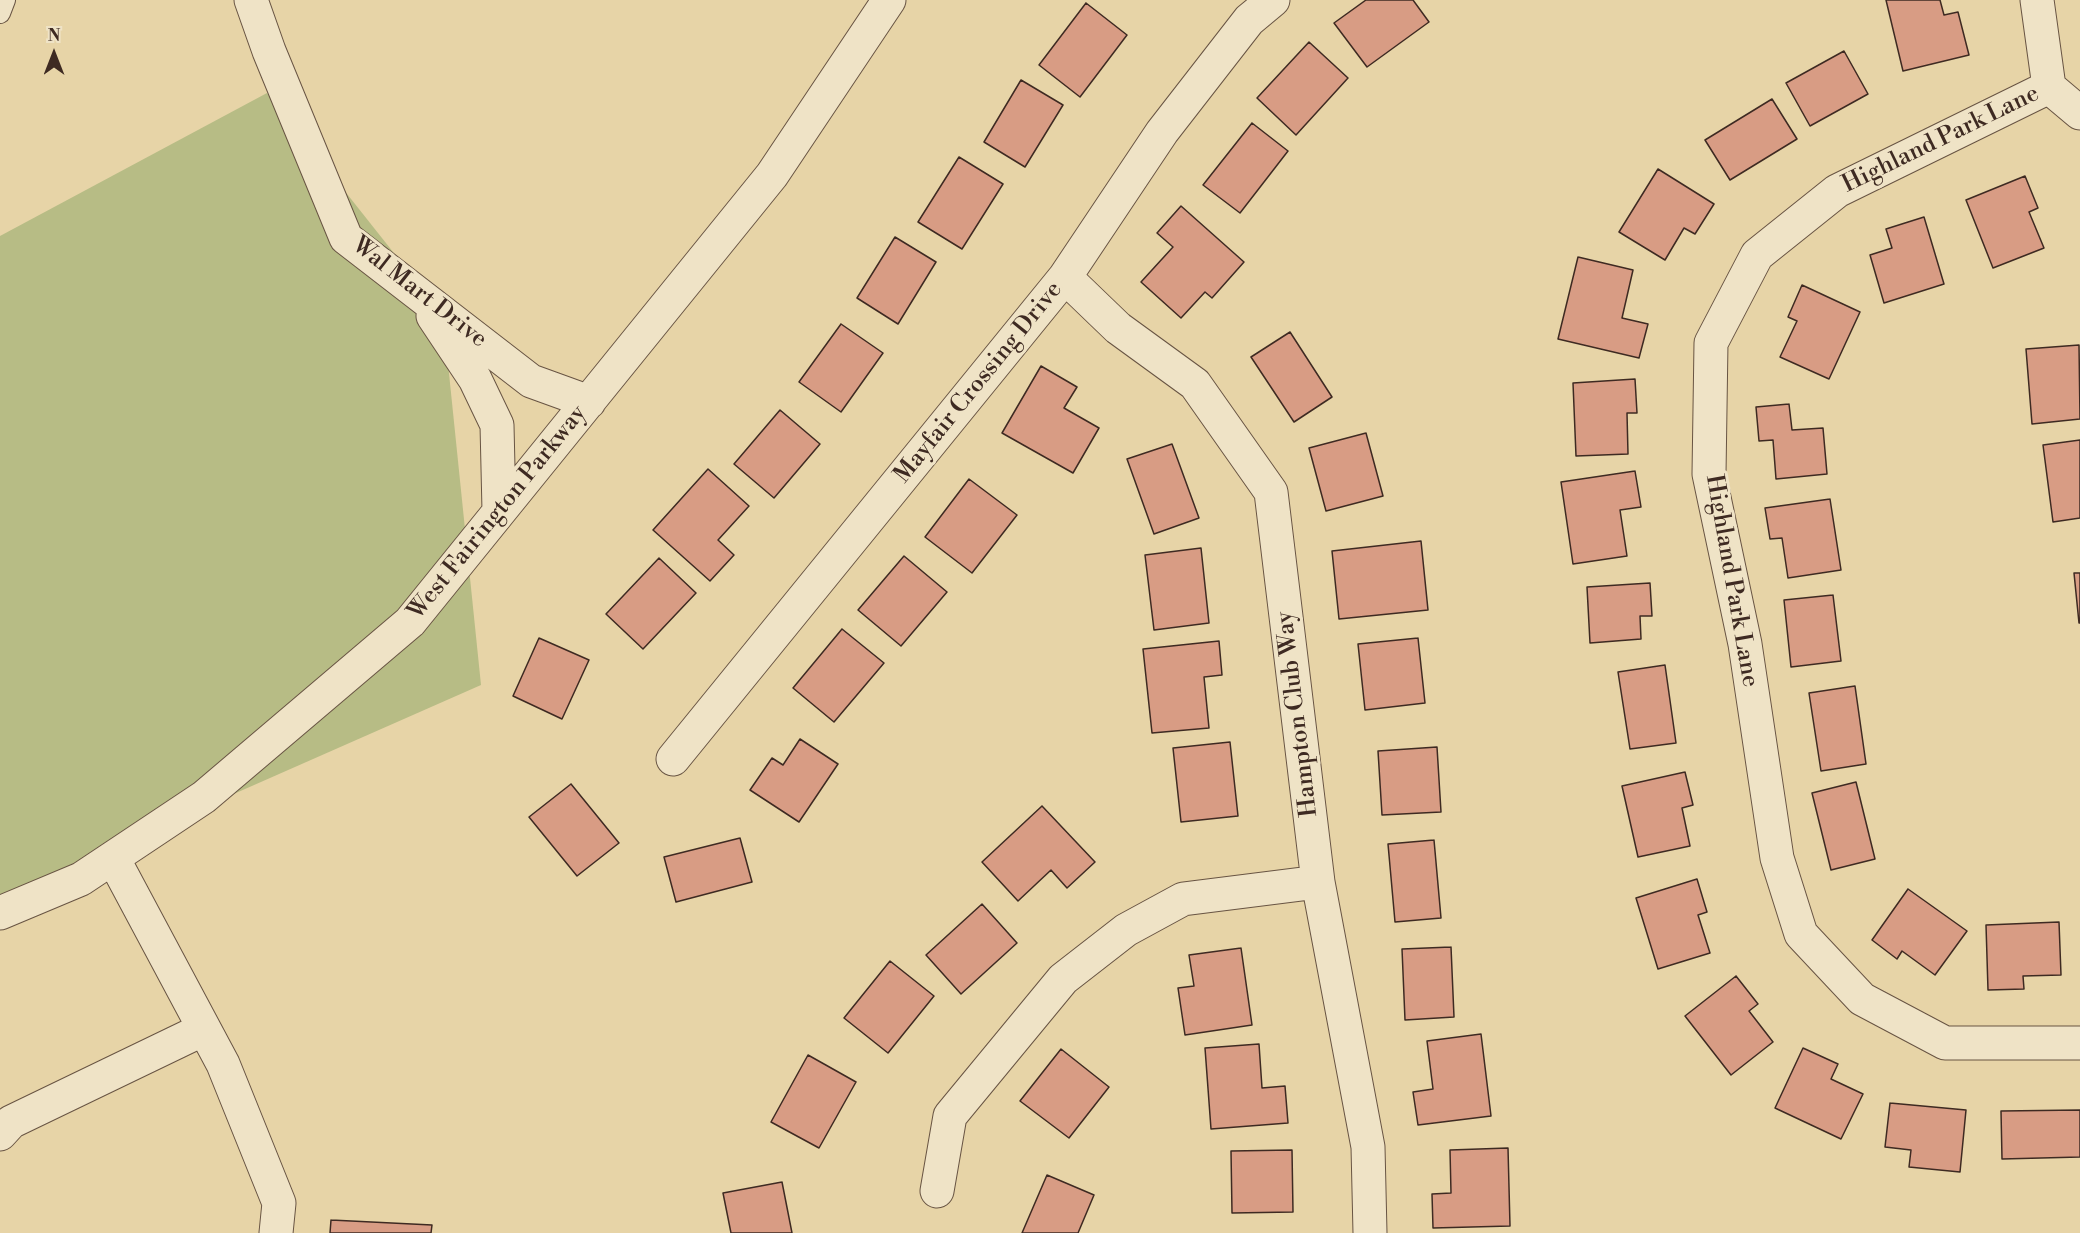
<!DOCTYPE html>
<html>
<head>
<meta charset="utf-8">
<style>
	body { margin:0 }
	#map { position:relative; width:2080px; height:1233px; overflow:hidden; background:#e7d4a7; font-family:"Libre Bodoni",serif }
	canvas { display:block }
	.north { position:absolute; left:24px; top:24px; width:60px; height:60px; -webkit-text-stroke:4px #efe3c6; paint-order:stroke; rotate:0deg; font-size:16px; font-weight:700; line-height:24px; text-align:center; color:#3e2a22 }
	.north::after { content:''; display:block; margin:auto; width:21px; height:27px; background:#3e2a22; clip-path:polygon(50% 0,100% 100%,50% 72%,0 100%) }
</style>
</head>
<body>
<div id="map">
<canvas width="2080" height="1233"></canvas>
<div class="north">N</div>
</div>
<script>
const context = document.querySelector('canvas').getContext('2d');
context.lineJoin = 'round';
function paint(path, color) { context.fillStyle = color; context.fill(path, 'evenodd'); }
const toPath = rows => new Path2D(rows.map(r => 'M' + r).join(''));
function trace(path, color, width, dash) { context.strokeStyle = color; context.lineWidth = width; context.lineCap = dash ? 'butt' : 'round'; context.setLineDash(dash || []); context.stroke(path); }
function drawText(font, color, halo, rows, align = 'center') {
  context.font = font + ' "Libre Bodoni",serif'; context.lineWidth = 6; context.setLineDash([]); context.textBaseline = 'middle'; context.strokeStyle = halo; context.fillStyle = color; for (const [text, x, y, turn = 0] of rows) {
    context.save(); context.translate(x, y); context.rotate((+turn || 0) * Math.PI / 180); context.textAlign = isNaN(turn) ? turn : align; if (halo) context.strokeText(text, 0, 0); context.fillText(text, 0, 0); context.restore();
  }
}
paint(toPath([
	[267,93,443,315,481,685,0,897,0,236]
]), '#b7bc85');
const building = toPath([
	[1366,0,1413,0,1429,22,1367,67,1334,23,1366,0],
	[1886,0,1940,0,1944,15,1958,12,1969,55,1903,71,1886,0],
	[1086,3,1127,35,1080,97,1039,65,1086,3],
	[1309,42,1348,78,1296,135,1257,98,1309,42],
	[1844,51,1868,94,1810,126,1786,83,1844,51],
	[1021,80,1063,105,1025,167,984,142,1021,80],
	[1772,99,1797,139,1730,180,1705,140,1772,99],
	[1252,123,1288,151,1240,213,1203,185,1252,123],
	[959,157,1003,184,962,249,918,222,959,157],
	[1658,169,1714,204,1695,234,1684,228,1665,260,1619,232,1658,169],
	[2025,176,2038,208,2029,212,2044,248,1993,268,1966,200,2025,176],
	[1181,206,1244,262,1212,298,1205,292,1181,318,1141,282,1173,247,1157,233,1181,206],
	[1924,217,1944,284,1884,303,1870,255,1892,248,1886,229,1924,217],
	[895,237,936,262,898,324,857,298,895,237],
	[1578,257,1633,270,1622,318,1648,324,1639,358,1558,339,1578,257],
	[1802,285,1860,312,1829,379,1780,357,1797,321,1788,317,1802,285],
	[841,324,883,353,841,412,799,382,841,324],
	[1290,332,1332,397,1294,422,1251,357,1290,332],
	[2079,345,2080,419,2032,424,2026,349,2079,345],
	[1041,366,1077,387,1064,408,1099,428,1073,473,1002,433,1041,366],
	[1635,379,1637,413,1627,413,1628,454,1576,456,1573,383,1635,379],
	[1789,404,1792,430,1823,428,1827,474,1776,479,1773,440,1759,441,1756,407,1789,404],
	[780,410,820,444,774,498,734,464,780,410],
	[1366,433,1383,496,1326,511,1309,448,1366,433],
	[2080,440,2080,518,2053,522,2043,445,2080,440],
	[1172,444,1199,518,1154,534,1127,459,1172,444],
	[708,469,749,506,718,540,734,555,710,581,653,530,708,469],
	[1635,471,1641,507,1620,510,1627,556,1573,564,1561,482,1635,471],
	[969,479,1017,515,972,573,925,537,969,479],
	[1830,499,1841,570,1788,578,1782,538,1770,539,1765,508,1830,499],
	[1421,541,1428,610,1339,619,1332,551,1421,541],
	[1201,548,1209,623,1154,630,1145,555,1201,548],
	[904,556,947,592,901,646,858,610,904,556],
	[659,558,696,593,643,649,606,614,659,558],
	[2074,573,2080,573,2080,623,2079,623,2074,573],
	[1650,583,1652,616,1640,616,1641,639,1590,643,1587,587,1650,583],
	[1833,595,1841,661,1791,667,1784,600,1833,595],
	[842,629,884,663,834,722,793,688,842,629],
	[539,638,589,660,562,719,513,696,539,638],
	[1418,638,1425,703,1365,710,1358,644,1418,638],
	[1219,641,1222,675,1204,677,1209,728,1152,733,1143,649,1219,641],
	[1665,665,1676,743,1630,749,1618,672,1665,665],
	[1855,686,1866,764,1821,771,1809,693,1855,686],
	[800,739,838,764,799,822,750,790,772,758,783,765,800,739],
	[1230,742,1238,816,1181,822,1173,748,1230,742],
	[1437,747,1441,812,1382,815,1378,751,1437,747],
	[1685,772,1693,805,1682,808,1690,846,1638,857,1622,786,1685,772],
	[1856,782,1875,859,1831,870,1812,793,1856,782],
	[571,784,619,843,577,876,529,817,571,784],
	[1042,806,1095,862,1067,888,1051,870,1018,901,982,862,1042,806],
	[740,838,752,882,676,902,664,857,740,838],
	[1434,840,1441,918,1395,922,1388,844,1434,840],
	[1697,879,1707,912,1698,915,1710,953,1658,969,1636,898,1697,879],
	[1908,889,1967,931,1935,975,1902,951,1897,959,1872,940,1908,889],
	[982,904,1017,943,961,994,926,955,982,904],
	[2059,922,2061,975,2023,976,2024,989,1988,990,1986,925,2059,922],
	[1451,947,1454,1017,1405,1020,1402,949,1451,947],
	[1241,948,1252,1025,1185,1035,1178,988,1194,986,1189,955,1241,948],
	[890,961,934,996,888,1053,844,1018,890,961],
	[1736,976,1758,1004,1749,1011,1773,1042,1731,1075,1685,1016,1736,976],
	[1481,1034,1491,1116,1418,1125,1413,1092,1433,1089,1427,1041,1481,1034],
	[1259,1044,1262,1088,1285,1086,1288,1123,1211,1129,1205,1048,1259,1044],
	[1803,1048,1838,1064,1831,1079,1863,1094,1841,1139,1775,1108,1803,1048],
	[1061,1049,1109,1087,1069,1138,1020,1101,1061,1049],
	[808,1055,856,1082,819,1148,771,1122,808,1055],
	[1890,1103,1966,1110,1960,1172,1909,1167,1911,1150,1885,1147,1890,1103],
	[2080,1110,2080,1157,2002,1159,2001,1111,2080,1110],
	[1508,1148,1510,1226,1433,1228,1432,1194,1451,1193,1450,1150,1508,1148],
	[1292,1150,1293,1212,1232,1213,1231,1151,1292,1150],
	[1047,1175,1094,1195,1078,1233,1022,1233,1047,1175],
	[782,1182,792,1233,731,1233,723,1193,782,1182],
	[331,1220,432,1225,431,1233,330,1233,331,1220]
]);
paint(building, '#d89c84');
trace(building, '#3e2a22', 1.5);
const service = toPath([
	[0,13,5,0]
]);
const minor = toPath([
	[251,0,269,51,346,238,531,381,589,402],
	[2037,0,2049,87,2080,113],
	[2049,87,1837,191,1757,255,1711,343,1709,474,1745,644,1777,858,1801,934,1862,999,1945,1043,2080,1043],
	[1065,277,1118,328,1195,384,1271,492,1318,882,1368,1147,1370,1233],
	[433,316,475,379,497,425,499,511],
	[673,759,1065,277,1162,132,1249,20,1273,0],
	[113,858,223,1064,279,1203,276,1233],
	[0,913,81,879,204,797,410,622,772,175,889,0],
	[0,1134,11,1122,204,1029],
	[937,1191,950,1116,1063,979,1126,930,1183,899,1318,882]
]);
trace(service, '#685443', 22);
trace(minor, '#685443', 35);
trace(service, '#efe3c6', 20);
trace(minor, '#efe3c6', 33);
drawText('24px', '#3e2a22', '#efe3c6', [
	["Highland Park Lane",1941,140,-26],
	["Wal Mart Drive",419,293,38],
	["Mayfair Crossing Drive",979,383,-51],
	["West Fairington Parkway",498,513,-51],
	["Highland Park Lane",1731,581,80],
	["Hampton Club Way",1298,714,-97]
]);
</script>
</body>
</html>
